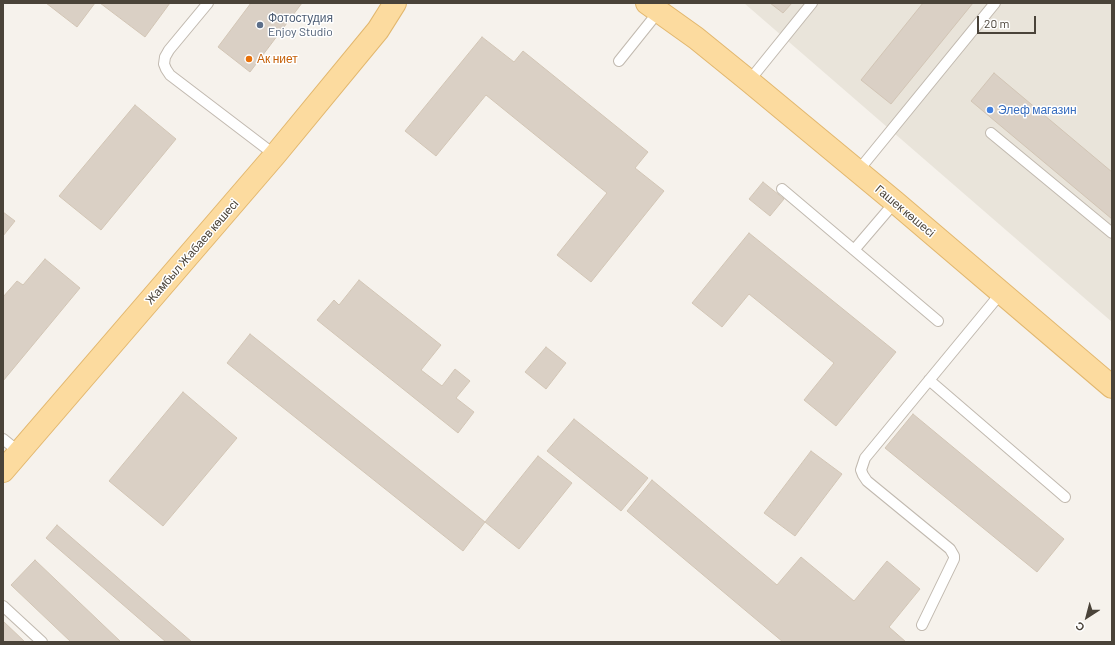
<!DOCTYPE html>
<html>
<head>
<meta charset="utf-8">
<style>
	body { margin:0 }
	#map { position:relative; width:1115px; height:645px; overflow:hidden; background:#f6f2ec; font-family:Barlow,sans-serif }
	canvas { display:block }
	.frame { position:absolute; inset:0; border:4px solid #4a4339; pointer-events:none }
	.north { position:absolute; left:1067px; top:597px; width:40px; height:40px; -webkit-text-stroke:3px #fff; paint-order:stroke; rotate:216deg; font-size:11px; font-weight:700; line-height:16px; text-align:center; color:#4a4339 }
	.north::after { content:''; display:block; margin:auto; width:14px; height:18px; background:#4a4339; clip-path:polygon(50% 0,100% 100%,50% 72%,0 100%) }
	.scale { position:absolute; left:977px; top:16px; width:59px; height:18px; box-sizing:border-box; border:2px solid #4a4339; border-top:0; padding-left:5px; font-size:12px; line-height:14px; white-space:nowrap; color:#4a4339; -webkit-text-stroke:3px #fff; paint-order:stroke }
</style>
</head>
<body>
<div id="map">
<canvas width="1115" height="645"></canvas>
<div class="frame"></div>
<div class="north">С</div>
<div class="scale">20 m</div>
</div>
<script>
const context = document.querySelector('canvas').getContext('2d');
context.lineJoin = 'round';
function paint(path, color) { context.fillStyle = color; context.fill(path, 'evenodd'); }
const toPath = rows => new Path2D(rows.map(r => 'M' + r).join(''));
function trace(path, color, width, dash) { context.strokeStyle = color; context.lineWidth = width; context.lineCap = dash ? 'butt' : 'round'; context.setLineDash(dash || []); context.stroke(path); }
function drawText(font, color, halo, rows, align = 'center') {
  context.font = font + ' Barlow,sans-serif'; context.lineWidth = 3; context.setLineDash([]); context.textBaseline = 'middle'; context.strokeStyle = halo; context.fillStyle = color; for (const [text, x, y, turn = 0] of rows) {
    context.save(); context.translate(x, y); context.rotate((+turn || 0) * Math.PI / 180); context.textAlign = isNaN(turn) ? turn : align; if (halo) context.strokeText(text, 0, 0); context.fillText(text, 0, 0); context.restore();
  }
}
paint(toPath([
	[744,3,1112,3,1112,322]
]), '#e9e4da');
const building = toPath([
	[46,3,95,3,77,27,46,3],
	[100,3,170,3,145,37,100,3],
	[251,3,302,3,250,72,218,47,251,3],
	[770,3,792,3,783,13,770,3],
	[923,3,973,3,891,104,861,80,923,3],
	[482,37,514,62,523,51,648,152,635,168,664,191,591,282,557,255,607,193,486,95,436,156,405,131,482,37],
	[994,73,1112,172,1112,219,971,101,994,73],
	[135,105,176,139,101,230,59,196,135,105],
	[763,182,784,199,770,216,749,199,763,182],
	[3,212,15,221,3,236,3,212],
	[749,233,896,352,836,426,804,400,834,363,749,294,722,327,692,303,749,233],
	[45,259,80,288,3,381,3,297,17,281,23,285,45,259],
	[359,280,441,345,421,370,442,386,455,369,470,381,456,398,474,412,458,433,317,320,334,300,339,305,359,280],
	[250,334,485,522,463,551,227,363,250,334],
	[546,347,566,363,546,389,525,372,546,347],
	[183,392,237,438,163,526,109,481,183,392],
	[913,414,1064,539,1037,572,885,448,913,414],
	[574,419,648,478,621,511,547,451,574,419],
	[811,451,842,474,795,536,764,513,811,451],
	[538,456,572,483,519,549,485,522,538,456],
	[652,480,777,585,801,557,854,601,887,561,920,589,889,627,906,642,783,642,627,511,652,480],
	[57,525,192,642,166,642,46,538,57,525],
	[35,560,121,642,71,642,11,585,35,560],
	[3,621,25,642,3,642,3,621]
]);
paint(building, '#dad0c5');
trace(building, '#d2c5b5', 1);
const lane = toPath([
	[208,3,169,50,165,57,164,64,166,69,170,75,275,155],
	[619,61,659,11],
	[749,81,812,3],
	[991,133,1112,233],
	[858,171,995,3],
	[782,189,938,321],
	[854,250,895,202],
	[929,380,1065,497],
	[3,439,19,452],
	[3,606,42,642],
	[922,625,954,559,954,556,950,549,867,481,863,475,861,470,865,458,1001,293]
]);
const primary = toPath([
	[647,3,696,38,749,81,895,202,1112,387],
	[3,471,275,155,378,30,395,3]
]);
trace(lane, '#c1b9af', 12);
trace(primary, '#e2b76e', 24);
trace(lane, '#fff', 10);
trace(primary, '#fcdb9f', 22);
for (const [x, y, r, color] of [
	[260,25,4,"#5c6f8a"],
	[249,59,4,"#e8710a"],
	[990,110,4,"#3f7fe0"]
]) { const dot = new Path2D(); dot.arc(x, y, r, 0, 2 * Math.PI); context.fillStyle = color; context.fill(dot); trace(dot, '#fff', 1.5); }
drawText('12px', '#4e5e75', '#fff', [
	["Фотостудия",268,18],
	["Enjoy Studio",268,32]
], 'left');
drawText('12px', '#c56008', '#fff', [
	["Ак ниет",257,59]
], 'left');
drawText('12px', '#366cbe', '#fff', [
	["Элеф магазин",998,110]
], 'left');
drawText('12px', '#4a4339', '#fff', [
	["Гашек көшесі",905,211,40],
	["Жамбыл Жабаев көшесі",192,252,-49]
]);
</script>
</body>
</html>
